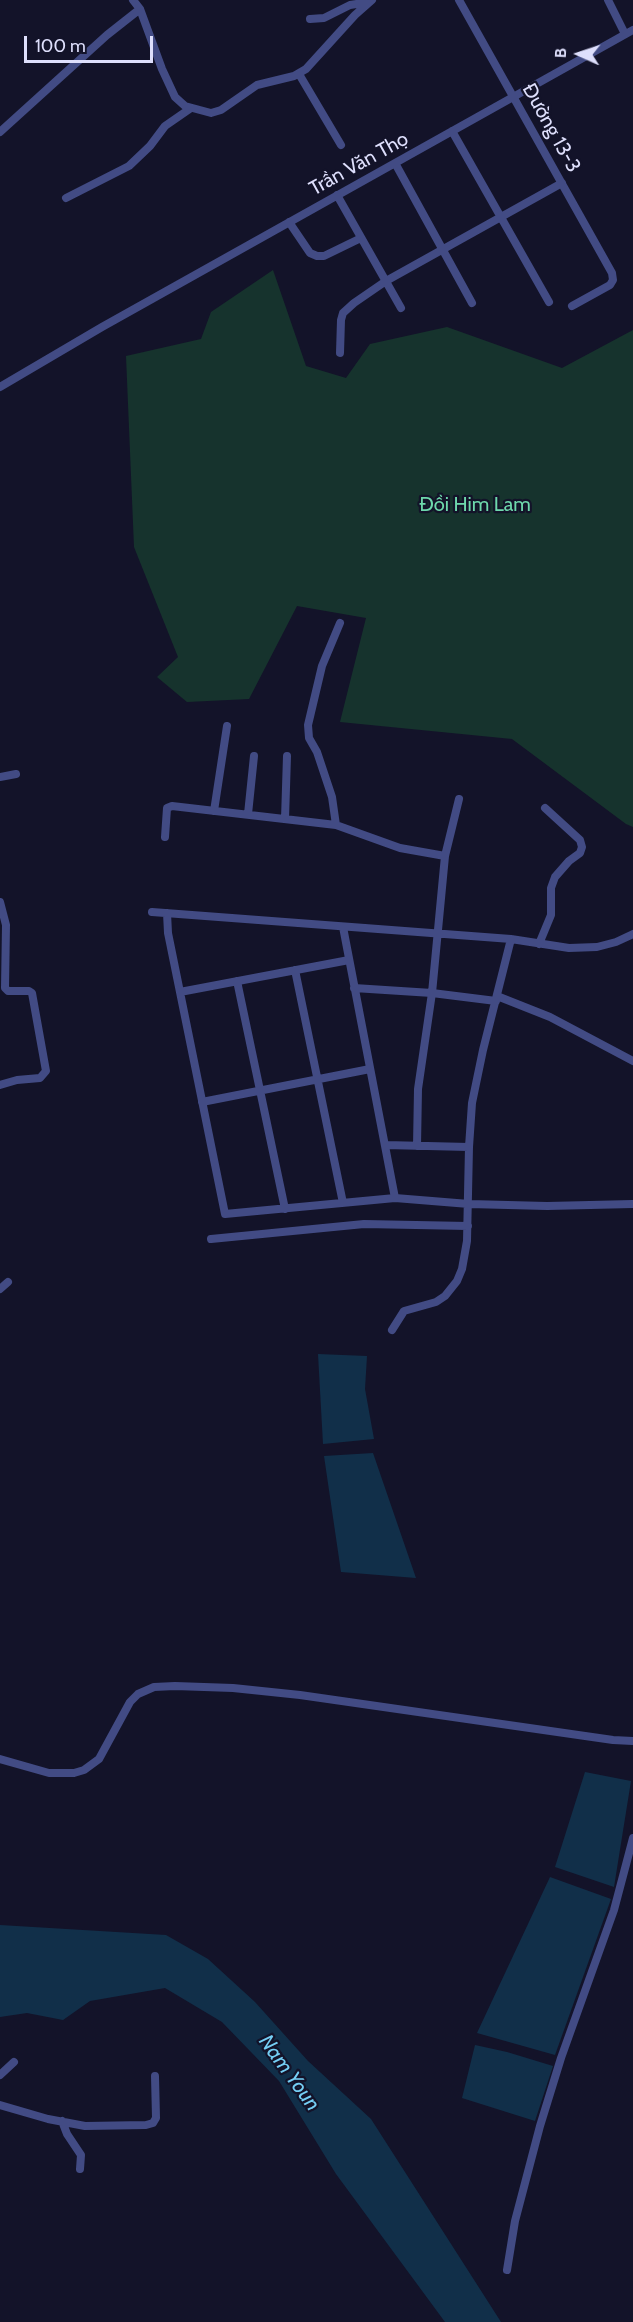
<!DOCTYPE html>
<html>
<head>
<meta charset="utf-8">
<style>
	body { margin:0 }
	#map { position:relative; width:633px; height:2322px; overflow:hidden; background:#131329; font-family:Cabin,sans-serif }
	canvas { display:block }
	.north { position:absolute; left:549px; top:24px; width:60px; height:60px; -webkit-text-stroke:4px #131329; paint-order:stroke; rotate:273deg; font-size:16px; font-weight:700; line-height:24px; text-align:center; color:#dedffc }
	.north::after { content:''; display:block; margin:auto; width:21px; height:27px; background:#dedffc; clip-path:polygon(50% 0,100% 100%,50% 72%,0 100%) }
	.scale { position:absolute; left:24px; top:36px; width:129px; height:27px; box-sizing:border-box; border:3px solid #dedffc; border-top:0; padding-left:8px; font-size:18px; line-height:21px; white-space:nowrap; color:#dedffc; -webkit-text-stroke:4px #131329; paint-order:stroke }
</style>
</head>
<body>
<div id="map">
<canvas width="633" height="2322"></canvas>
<div class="north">B</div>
<div class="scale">100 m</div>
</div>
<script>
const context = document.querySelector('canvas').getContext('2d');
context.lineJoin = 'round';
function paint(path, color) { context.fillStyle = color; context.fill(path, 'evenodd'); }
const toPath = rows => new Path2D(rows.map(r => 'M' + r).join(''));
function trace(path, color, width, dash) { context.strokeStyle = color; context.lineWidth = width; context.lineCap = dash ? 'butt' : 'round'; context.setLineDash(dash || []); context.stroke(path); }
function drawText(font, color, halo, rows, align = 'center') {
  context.font = font + ' Cabin,sans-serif'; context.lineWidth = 4.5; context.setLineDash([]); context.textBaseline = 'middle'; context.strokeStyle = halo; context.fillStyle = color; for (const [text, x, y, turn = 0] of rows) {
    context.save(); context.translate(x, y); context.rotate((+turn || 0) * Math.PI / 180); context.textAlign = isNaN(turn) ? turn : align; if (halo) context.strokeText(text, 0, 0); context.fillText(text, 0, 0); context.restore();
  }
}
paint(toPath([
	[273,270,306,366,346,378,370,344,447,327,562,368,633,330,633,827,626,824,512,739,340,722,366,618,297,606,249,699,187,702,157,677,178,657,134,547,126,356,201,339,211,312]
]), '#16332d');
paint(toPath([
	[318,1354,367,1356,365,1389,374,1439,323,1444],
	[373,1453,416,1578,341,1572,324,1456],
	[585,1772,631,1781,614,1887,555,1867],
	[550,1877,611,1899,555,2055,477,2033],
	[0,1925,166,1935,208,1959,255,2002,308,2061,371,2119,501,2322,445,2322,336,2174,279,2081,222,2022,165,1988,90,2001,63,2020,27,2013,0,2017],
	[475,2045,507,2052,553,2066,535,2121,462,2098]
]), '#112f49');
trace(toPath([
	[133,0,140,9,162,69,175,97,185,106,211,113,221,110,257,85,294,76,306,69,355,15,372,0],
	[459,0,612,273,613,280,610,285,572,306],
	[608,0,625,34],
	[310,19,324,18,350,5,369,2],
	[299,74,341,145],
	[452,131,549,302],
	[0,132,107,35,140,9],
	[395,163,472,303],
	[337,195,401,308],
	[66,198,129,166,150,146,165,126,191,108],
	[289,222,310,253,317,256,324,256,361,238],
	[340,353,341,320,343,313,354,303,386,281,562,183],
	[0,387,102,327,633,30],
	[0,777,16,774],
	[214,811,227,726],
	[248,814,254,756],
	[285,819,287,756],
	[336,825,332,797,317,752,309,738,308,725,322,666,340,623],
	[165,837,167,808,172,806,336,825,400,848,445,856,432,993,418,1089,417,1146],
	[445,856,459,799],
	[0,902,6,925,5,988,8,991,29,991,32,993,46,1071,40,1078,17,1080,0,1085],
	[152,912,511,939,569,948,597,947,616,942,633,934],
	[167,913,168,933,225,1214,395,1198,469,1204,547,1206,633,1204],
	[343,927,395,1198],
	[539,944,551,915,551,888,555,877,569,861,580,853,582,847,580,840,545,808],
	[295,970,343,1203],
	[237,981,285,1209],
	[354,988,432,993,496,1001],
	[180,992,349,960],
	[497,996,550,1017,633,1061],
	[202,1102,370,1069],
	[385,1145,469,1147],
	[211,1239,364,1224,468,1226],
	[0,1289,8,1282],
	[392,1330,404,1311,436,1302,445,1296,457,1281,462,1269,467,1241,469,1147,472,1103,483,1050,511,939],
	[0,1759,49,1773,74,1773,84,1770,99,1759,130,1702,138,1694,154,1687,175,1686,233,1688,300,1695,613,1740,633,1741],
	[0,2075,14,2062],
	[0,2105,48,2119,85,2126,146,2125,153,2123,156,2118,155,2076],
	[62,2121,67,2134,81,2155,80,2169],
	[507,2270,515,2221,540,2126,561,2058,614,1910,633,1838]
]), '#424b84', 8);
drawText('20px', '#dedffc', '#131329', [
	["Đường 13-3",551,128,61],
	["Trần Văn Thọ",359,164,-29]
]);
drawText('20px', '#6ed8ac', '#131329', [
	["Đồi Him Lam",475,505]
]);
drawText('italic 21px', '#74cef4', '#131329', [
	["Nam Youn",289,2073,54]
]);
</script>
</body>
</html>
